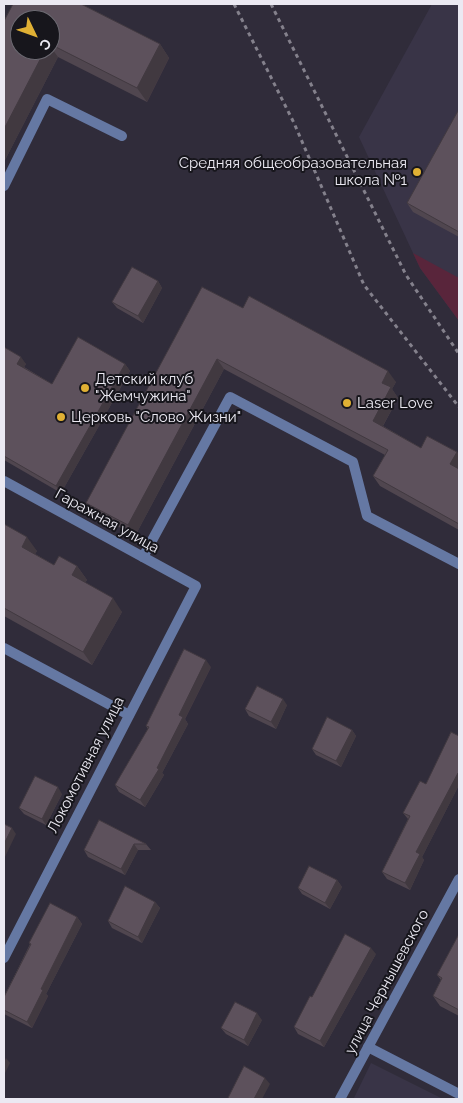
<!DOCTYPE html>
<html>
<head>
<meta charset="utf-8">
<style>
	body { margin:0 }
	#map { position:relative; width:463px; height:1103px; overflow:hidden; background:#302c3a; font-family:Raleway,sans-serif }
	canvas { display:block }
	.frame { position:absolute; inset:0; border:5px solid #ebe9f2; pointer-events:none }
	.north { position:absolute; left:10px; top:10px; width:50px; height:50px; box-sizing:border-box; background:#17161c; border:1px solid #6c6a72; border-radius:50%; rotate:132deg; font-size:14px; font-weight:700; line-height:20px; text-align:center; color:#ebe9f2 }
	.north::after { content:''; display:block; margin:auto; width:18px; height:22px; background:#e0b034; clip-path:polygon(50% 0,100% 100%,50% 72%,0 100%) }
</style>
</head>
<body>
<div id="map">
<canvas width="463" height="1103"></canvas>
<div class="frame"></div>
<div class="north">С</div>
</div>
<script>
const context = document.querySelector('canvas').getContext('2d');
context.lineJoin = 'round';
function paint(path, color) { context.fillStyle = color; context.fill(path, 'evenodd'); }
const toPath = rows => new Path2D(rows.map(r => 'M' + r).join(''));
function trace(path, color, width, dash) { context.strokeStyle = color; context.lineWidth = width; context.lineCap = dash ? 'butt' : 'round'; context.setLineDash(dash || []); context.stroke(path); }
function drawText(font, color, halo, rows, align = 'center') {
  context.font = font + ' Raleway,sans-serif'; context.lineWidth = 4; context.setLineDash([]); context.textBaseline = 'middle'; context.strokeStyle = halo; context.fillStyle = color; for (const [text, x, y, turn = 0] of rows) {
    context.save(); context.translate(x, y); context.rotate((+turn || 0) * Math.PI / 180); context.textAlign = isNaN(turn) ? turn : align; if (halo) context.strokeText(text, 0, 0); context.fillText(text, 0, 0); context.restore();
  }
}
paint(toPath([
	[432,4,459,4,459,321,420,268,359,137],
	[371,1063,443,1099,357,1099,354,1098]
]), '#393447');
paint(toPath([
	[413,253,459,278,459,321,420,268]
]), '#59253b');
trace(toPath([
	[234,4,294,123,364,285,459,407],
	[271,4,406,275,459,354]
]), '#84818c', 3, [4, 4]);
trace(toPath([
	[4,186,47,99,122,136],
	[143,557,230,397,353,462,367,516,459,564],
	[4,648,129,715],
	[368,1047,459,1094]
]), '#6578a3', 10);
trace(toPath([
	[4,481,196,586,4,958],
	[340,1099,459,879]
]), '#6578a3', 10);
paint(toPath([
	[13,4,81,4,160,44,169,58,147,102,58,57,4,162,4,21],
	[20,20,50,20,50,50,20,50],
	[459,109,459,237,413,212,407,203],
	[158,281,162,288,143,323,117,308,112,302],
	[243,308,396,382,392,389,398,398,383,426,421,448,457,452,459,456,459,530,380,486,373,476,385,455,224,369,135,536,94,513,86,503],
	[4,347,26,364,24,367,52,384,125,364,130,371,61,493,4,460],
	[4,524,37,551,35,554,54,565,77,566,87,580,85,583,122,612,92,665,4,616],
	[211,667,185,719,188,724,162,773,164,775,145,807,119,792,115,785,148,729,146,726],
	[287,705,276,729,249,716,245,709],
	[352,730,356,736,341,767,316,755,312,749],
	[459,736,459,785,422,857,424,860,410,890,387,879,382,872,408,819,403,813,426,784],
	[62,794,46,825,24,814,19,808],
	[99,820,146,844,151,850,138,850,125,875,88,857,84,850],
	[337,880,342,887,330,909,302,894,298,888],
	[155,902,160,908,142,943,112,928,108,921],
	[77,917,82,924,46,994,48,996,32,1028,4,1014,4,997,30,944,29,943],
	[459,934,459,1016,440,1006,433,996,441,980,437,975],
	[376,954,324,1047,298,1034,294,1027,312,997],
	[262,1020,248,1046,226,1034,221,1028]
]), '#50464f');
paint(toPath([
	[160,44,169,58,147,102,137,88],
	[50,46,58,57,4,162,4,129,45,50,50,50],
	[158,281,162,288,143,323,138,316],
	[21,357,26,364,22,371,17,364],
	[217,359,224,369,135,536,128,525],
	[125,364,130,371,61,493,56,486],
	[388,371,396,382,392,389,398,398,380,431,373,421,382,383],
	[457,452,459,456,459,471,450,464],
	[27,537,37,551,31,561,22,547],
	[77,566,87,580,81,589,72,575],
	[113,598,122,612,92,665,83,652],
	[206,660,211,667,185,719,188,724,162,773,164,775,145,807,140,800,157,768,179,715],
	[283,699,287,705,276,729,271,722],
	[352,730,356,736,341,767,336,761],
	[458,773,459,774,459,785,422,857,424,860,410,890,405,883,416,852],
	[58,787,62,794,46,825,42,819],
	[12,828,16,834,4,859,4,844],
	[134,844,138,850,125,875,121,869],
	[337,880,342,887,330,909,325,903],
	[155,902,160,908,142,943,138,937],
	[77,917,82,924,46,994,48,996,32,1028,27,1022,41,989],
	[371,948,376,954,324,1047,320,1041],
	[257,1013,262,1020,248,1046,244,1040],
	[6,1058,10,1063,4,1075,4,1062],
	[265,1078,270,1084,262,1099,254,1099]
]), '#413940');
const building = toPath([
	[13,4,81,4,160,44,137,88,50,44,50,20,20,20,20,50,45,50,4,129,4,21,13,4],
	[459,109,459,232,407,203,459,109],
	[132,267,158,281,138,316,112,302,132,267],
	[202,287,243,308,249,296,388,371,382,383,391,387,373,421,421,448,427,436,457,452,450,464,459,469,459,524,373,476,388,450,217,359,128,525,86,503,202,287],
	[78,337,125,364,56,486,4,456,4,347,21,357,17,364,52,384,78,337],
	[4,524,27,537,22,547,54,565,59,556,77,566,72,575,113,598,83,652,4,608,4,524],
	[184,649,206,660,179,715,183,717,157,768,159,769,140,800,115,785,149,727,146,726,184,649],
	[257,686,283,699,271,722,245,709,257,686],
	[327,717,352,730,336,761,312,749,327,717],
	[451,732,459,736,459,773,458,773,416,852,420,854,405,883,382,872,410,816,403,813,420,781,426,784,451,732],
	[35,776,58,787,42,819,19,808,35,776],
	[99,820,146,844,134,844,121,869,84,850,99,820],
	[4,824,12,828,4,844,4,824],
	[309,866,337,880,325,903,298,888,309,866],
	[125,886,155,902,138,937,108,921,125,886],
	[50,903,77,917,41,989,43,990,27,1022,4,1010,4,997,31,944,29,943,50,903],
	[345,934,371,948,320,1041,294,1027,310,996,312,997,345,934],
	[459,934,459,1010,433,996,442,978,437,975,459,934],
	[235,1002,257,1013,244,1040,221,1028,235,1002],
	[244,1066,265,1078,254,1099,231,1099,228,1098,244,1066]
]);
paint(building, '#5d515c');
trace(building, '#413940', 1);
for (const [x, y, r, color] of [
	[417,172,5,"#e0b034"],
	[85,388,5,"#e0b034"],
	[347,403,5,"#e0b034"],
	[61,417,5,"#e0b034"]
]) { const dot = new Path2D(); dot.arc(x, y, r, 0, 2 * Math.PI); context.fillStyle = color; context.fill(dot); trace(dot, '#17161c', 2); }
drawText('15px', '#ebe9f2', '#17161c', [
	["Средняя общеобразовательная",407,163,"right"],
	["школа №1",407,180,"right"],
	["Детский клуб",95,379],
	["\"Жемчужина\"",95,396],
	["Laser Love",357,403],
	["Церковь \"Слово Жизни\"",71,417]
], 'left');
drawText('15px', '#ebe9f2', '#17161c', [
	["Гаражная улица",107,521,29],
	["Локомотивная улица",86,765,-63],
	["улица Чернышевского",387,982,-62]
]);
</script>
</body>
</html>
